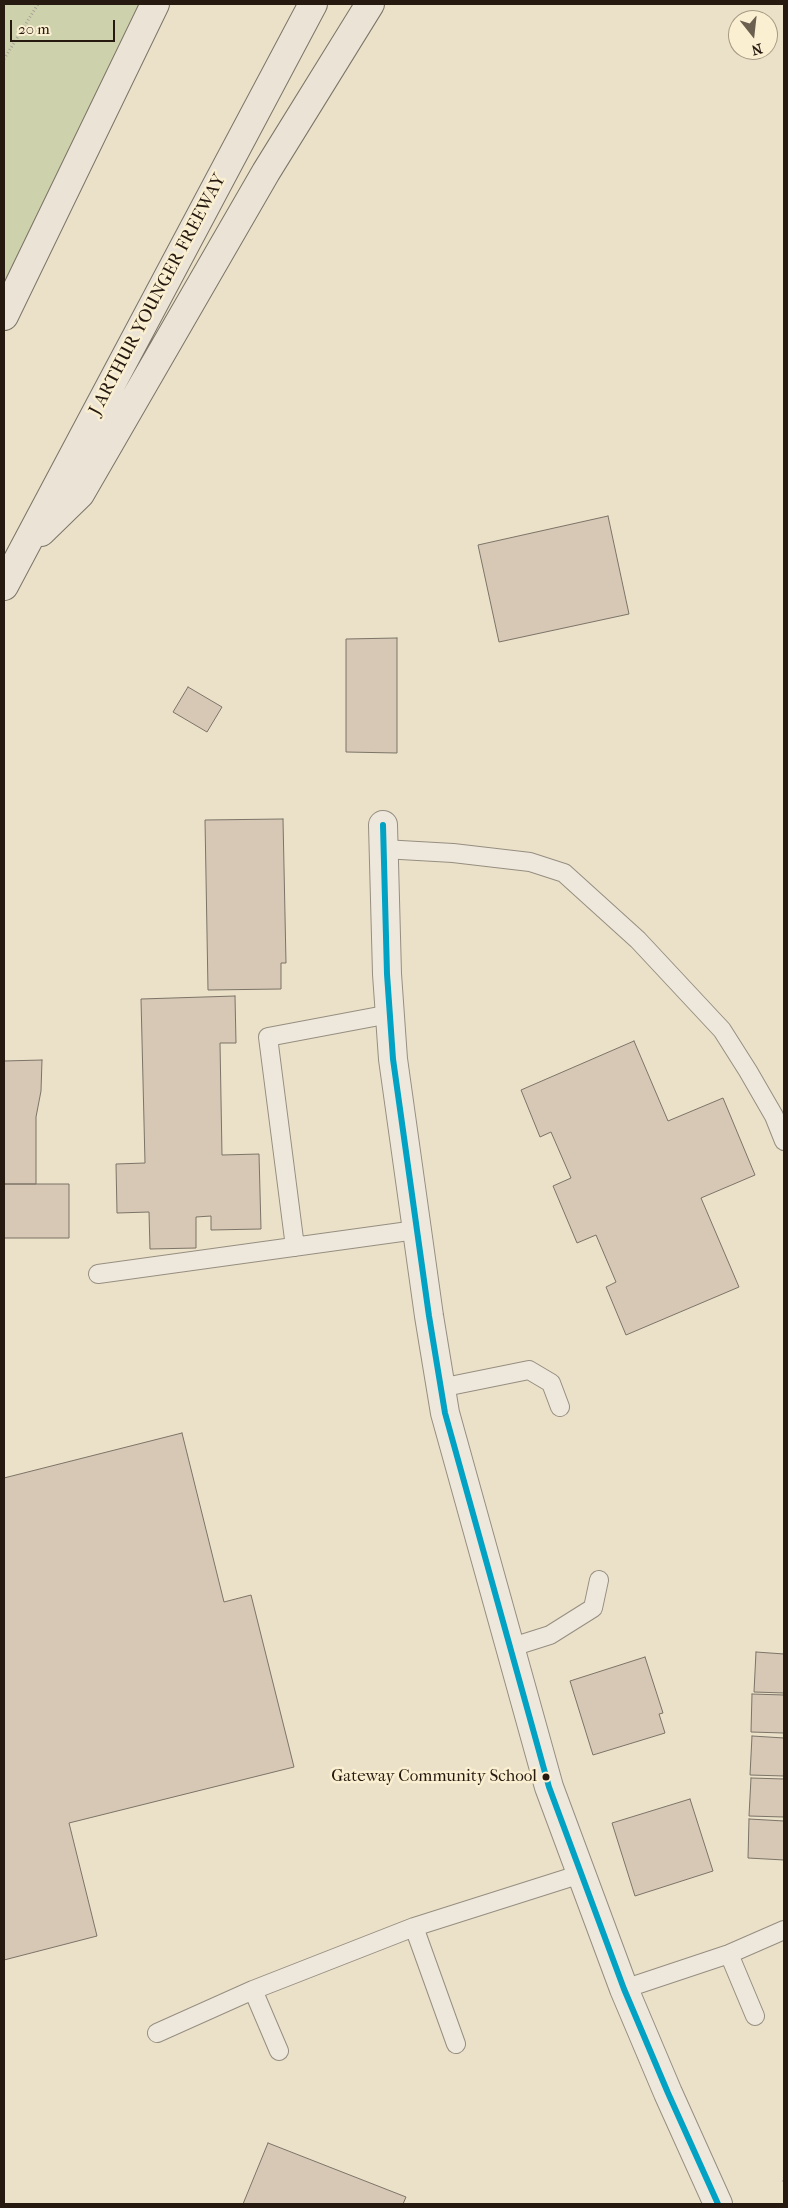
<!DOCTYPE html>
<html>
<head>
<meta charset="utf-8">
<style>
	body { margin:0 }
	#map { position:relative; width:788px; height:2208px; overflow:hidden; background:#ebe0c8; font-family:"IM FELL French Canon",serif }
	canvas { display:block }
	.frame { position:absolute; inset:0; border:5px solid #261a10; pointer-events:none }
	.north { position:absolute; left:728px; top:10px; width:50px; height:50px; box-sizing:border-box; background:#fbefd2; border:1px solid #a69a84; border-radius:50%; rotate:164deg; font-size:14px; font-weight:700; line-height:20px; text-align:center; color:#261a10 }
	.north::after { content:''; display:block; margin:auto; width:18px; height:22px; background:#6b5f50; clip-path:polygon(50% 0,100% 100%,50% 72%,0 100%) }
	.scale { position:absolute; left:10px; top:20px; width:105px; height:22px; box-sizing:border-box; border:2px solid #261a10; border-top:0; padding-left:6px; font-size:15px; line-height:18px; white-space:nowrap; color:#261a10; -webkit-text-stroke:4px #fbefd2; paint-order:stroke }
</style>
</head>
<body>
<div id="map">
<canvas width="788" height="2208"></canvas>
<div class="frame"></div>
<div class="north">N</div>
<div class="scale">20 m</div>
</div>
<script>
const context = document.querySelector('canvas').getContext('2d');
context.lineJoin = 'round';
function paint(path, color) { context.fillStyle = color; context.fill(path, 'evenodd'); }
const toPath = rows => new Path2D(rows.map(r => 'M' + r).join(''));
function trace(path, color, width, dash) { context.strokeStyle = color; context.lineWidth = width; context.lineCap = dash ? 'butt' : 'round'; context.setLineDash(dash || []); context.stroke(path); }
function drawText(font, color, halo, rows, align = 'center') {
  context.font = font + ' "IM FELL French Canon",serif'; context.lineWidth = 5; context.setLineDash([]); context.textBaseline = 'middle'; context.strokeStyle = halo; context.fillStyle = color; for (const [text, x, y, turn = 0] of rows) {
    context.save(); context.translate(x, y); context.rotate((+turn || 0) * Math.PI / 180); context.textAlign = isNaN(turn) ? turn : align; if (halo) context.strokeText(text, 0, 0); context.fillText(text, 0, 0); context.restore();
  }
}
paint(toPath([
	[4,4,155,4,4,316]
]), '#ced2ac');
const building = toPath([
	[608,516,629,614,499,642,478,545,608,516],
	[397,638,397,753,346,752,346,639,397,638],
	[188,687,222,707,207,732,173,712,188,687],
	[283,819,286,963,281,963,281,989,208,990,205,820,283,819],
	[235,996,236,1043,220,1043,222,1155,259,1154,261,1229,211,1230,211,1216,196,1217,196,1248,150,1249,149,1212,117,1213,116,1164,145,1163,141,999,235,996],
	[634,1041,668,1121,723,1098,755,1175,701,1198,739,1287,626,1335,606,1287,616,1282,596,1235,577,1243,553,1186,571,1178,551,1132,540,1137,521,1090,634,1041],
	[42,1060,41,1091,36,1117,36,1184,4,1184,4,1061,42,1060],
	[4,1184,69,1184,69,1238,4,1238,4,1184],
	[182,1433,224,1602,251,1595,294,1767,69,1823,97,1936,4,1960,4,1478,182,1433],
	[756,1652,784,1654,784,1693,754,1692,756,1652],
	[645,1657,663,1713,659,1714,665,1733,593,1755,570,1681,645,1657],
	[752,1694,784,1695,784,1733,751,1732,752,1694],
	[752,1736,784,1738,784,1776,750,1775,752,1736],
	[751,1778,784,1779,784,1817,749,1816,751,1778],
	[690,1799,713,1871,635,1896,612,1823,690,1799],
	[749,1819,784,1821,784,1860,748,1858,749,1819],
	[268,2143,406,2197,403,2204,243,2204,268,2143]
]);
paint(building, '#d7c7b5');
trace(building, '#7b7467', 1);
const lane = toPath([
	[383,849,453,853,530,862,564,873,638,940,722,1030,748,1071,774,1116,784,1141],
	[295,1247,268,1037,390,1014],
	[98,1274,416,1230],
	[440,1388,529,1370,551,1383,560,1407],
	[509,1648,550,1635,593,1608,599,1580],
	[414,1927,456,2044],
	[729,1954,755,2016],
	[624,1989,729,1954,784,1930],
	[253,1990,279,2051],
	[157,2033,253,1990,414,1927,581,1874]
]);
const street = toPath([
	[383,825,387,974,393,1059,429,1316,445,1413,549,1787,624,1989,668,2093,718,2204]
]);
const highway = toPath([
	[4,316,155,4],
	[41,532,80,494,266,172,370,4],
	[4,586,313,4]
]);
trace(lane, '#968e80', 20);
trace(street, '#968e80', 30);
trace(highway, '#7b7467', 30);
trace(toPath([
	[4,59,38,4],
	[783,2180,784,2181]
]), '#a7a298', 3, [1, 2.5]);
trace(lane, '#eee8dc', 18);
trace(street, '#eee8dc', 28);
trace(highway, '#eae3d6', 28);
trace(toPath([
	[383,825,387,974,393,1059,429,1316,445,1413,549,1787,624,1989,668,2093,718,2204]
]), '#02a2c4', 6);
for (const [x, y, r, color] of [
	[546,1777,4.5,"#261a10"]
]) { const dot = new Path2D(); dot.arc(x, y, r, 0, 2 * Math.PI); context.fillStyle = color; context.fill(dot); trace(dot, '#fbefd2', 2); }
drawText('17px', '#261a10', '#fbefd2', [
	["Gateway Community School",537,1777]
], 'right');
drawText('18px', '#261a10', '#fbefd2', [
	["J ARTHUR YOUNGER FREEWAY",158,295,-62]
]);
</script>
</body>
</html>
